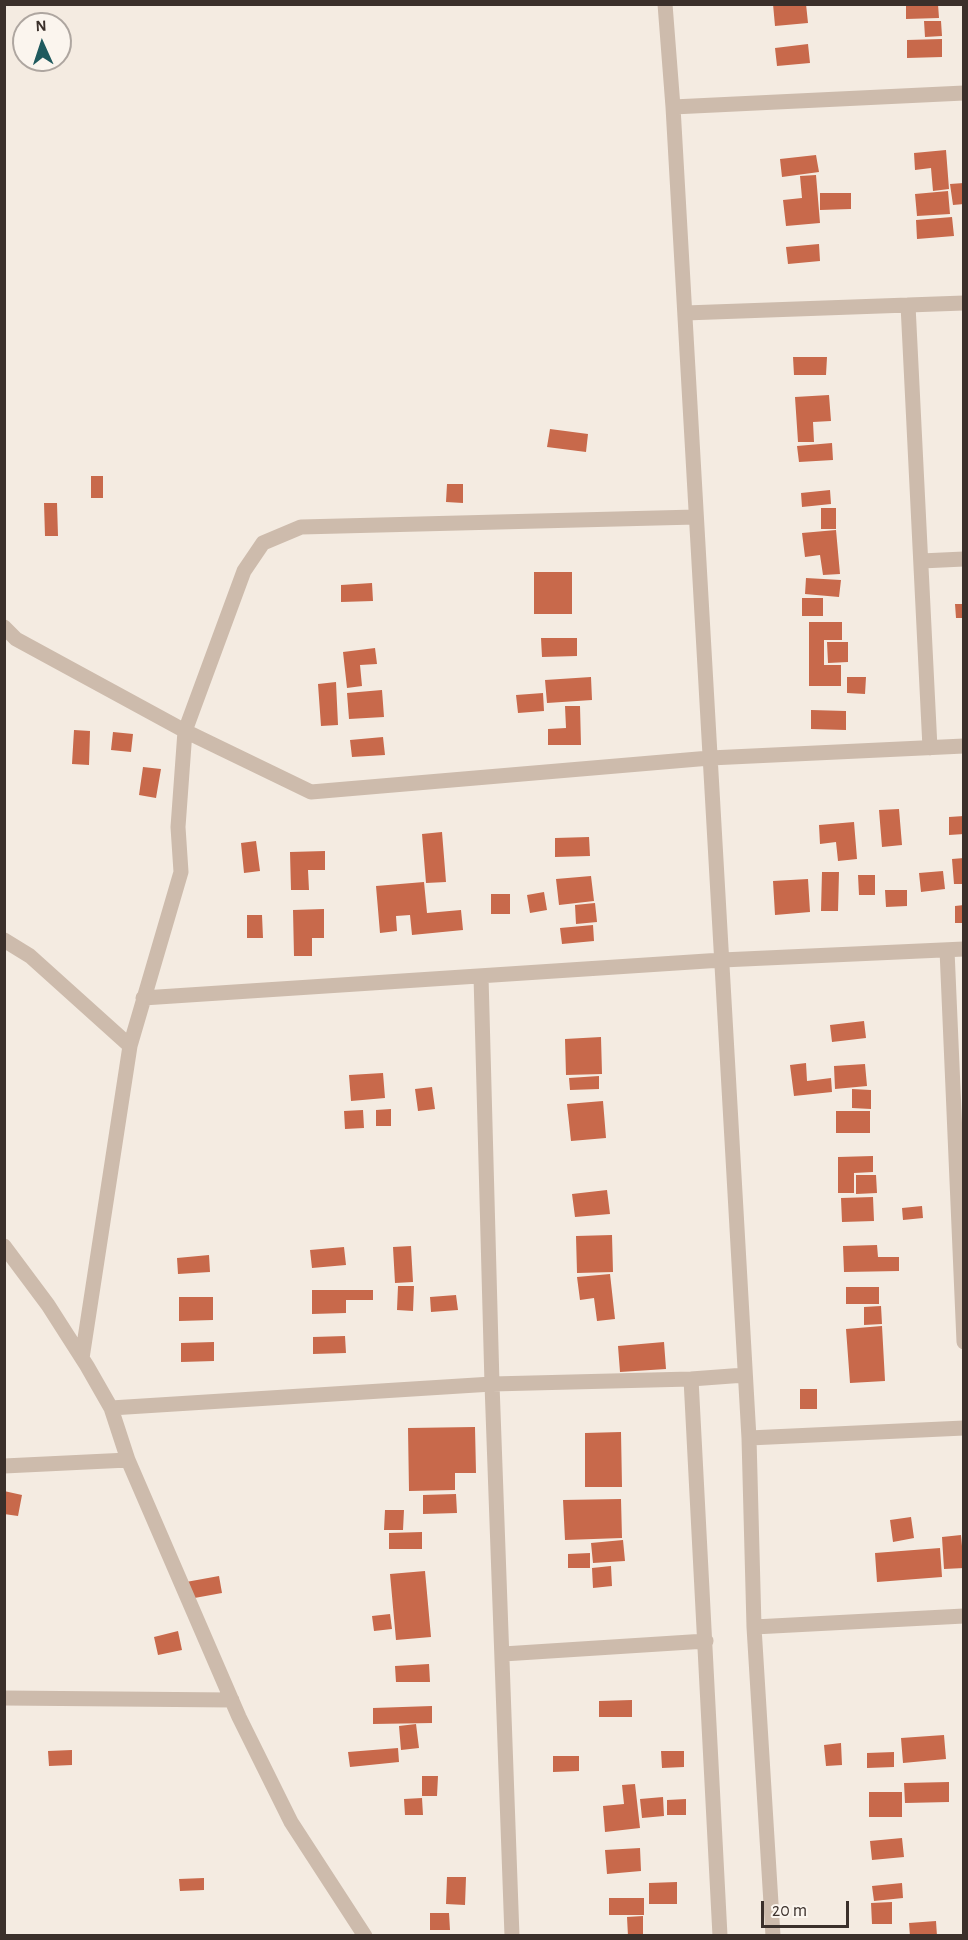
<!DOCTYPE html>
<html>
<head>
<meta charset="utf-8">
<style>
	body { margin:0 }
	#map { position:relative; width:968px; height:1940px; overflow:hidden; background:#f4ebe1; font-family:"Alegreya Sans",sans-serif }
	canvas { display:block }
	.frame { position:absolute; inset:0; border:6px solid #3b302b; pointer-events:none }
	.north { position:absolute; left:12px; top:12px; width:60px; height:60px; box-sizing:border-box; background:#fbf5ee; border:2px solid #aea6a0; border-radius:50%; rotate:357deg; font-size:16px; font-weight:700; line-height:24px; text-align:center; color:#3b302b }
	.north::after { content:''; display:block; margin:auto; width:21px; height:27px; background:#1f5a5e; clip-path:polygon(50% 0,100% 100%,50% 72%,0 100%) }
	.scale { position:absolute; left:761px; top:1901px; width:88px; height:27px; box-sizing:border-box; border:3px solid #3b302b; border-top:0; padding-left:8px; font-size:18px; line-height:21px; white-space:nowrap; color:#3b302b; -webkit-text-stroke:4px #fbf5ee; paint-order:stroke }
</style>
</head>
<body>
<div id="map">
<canvas width="968" height="1940"></canvas>
<div class="frame"></div>
<div class="north">N</div>
<div class="scale">20 m</div>
</div>
<script>
const context = document.querySelector('canvas').getContext('2d');
context.lineJoin = 'round';
function paint(path, color) { context.fillStyle = color; context.fill(path, 'evenodd'); }
const toPath = rows => new Path2D(rows.map(r => 'M' + r).join(''));
function trace(path, color, width, dash) { context.strokeStyle = color; context.lineWidth = width; context.lineCap = dash ? 'butt' : 'round'; context.setLineDash(dash || []); context.stroke(path); }
paint(toPath([
	[773,4,806,4,808,23,775,26],
	[906,4,938,4,939,18,906,19],
	[924,21,941,21,942,36,925,37],
	[942,39,942,57,907,58,907,40],
	[808,44,810,63,777,66,775,48],
	[946,150,949,189,933,191,931,168,915,170,914,153],
	[816,155,819,172,782,177,780,159],
	[816,175,820,223,786,226,783,200,802,198,800,176],
	[964,183,964,204,953,205,950,184],
	[948,191,950,214,917,216,915,194],
	[820,193,851,193,851,209,820,210],
	[952,217,954,236,917,239,916,220],
	[819,244,820,261,788,264,786,247],
	[793,357,827,357,826,375,794,375],
	[829,395,831,421,813,422,814,442,798,442,795,397],
	[550,429,588,434,586,452,547,447],
	[832,443,833,460,799,462,797,446],
	[91,476,103,476,103,498,91,498],
	[447,484,463,484,463,503,446,502],
	[830,490,831,504,802,507,801,493],
	[44,503,57,503,58,536,45,536],
	[821,508,836,508,836,529,821,529],
	[836,530,840,574,823,575,820,555,805,557,802,533],
	[534,572,572,572,572,614,534,614],
	[806,578,841,580,839,597,805,594],
	[372,583,373,601,341,602,341,585],
	[802,598,823,598,823,616,802,616],
	[955,604,964,604,964,618,956,618],
	[809,622,842,622,842,640,824,640,824,665,841,665,841,686,809,686],
	[541,638,577,638,577,656,542,657],
	[827,642,848,642,848,662,828,663],
	[375,648,377,664,360,665,362,686,347,688,343,652],
	[591,677,592,700,547,703,545,680],
	[847,677,866,677,865,694,847,693],
	[336,682,338,725,321,726,318,684],
	[382,690,384,717,349,719,347,693],
	[543,693,544,711,518,713,516,695],
	[565,706,580,706,581,745,548,745,548,729,566,728],
	[811,710,846,711,846,730,811,729],
	[74,730,90,731,89,765,72,764],
	[113,732,133,734,131,752,111,750],
	[383,737,385,755,352,757,350,740],
	[143,767,161,769,156,798,139,795],
	[899,809,902,845,882,847,879,810],
	[964,816,964,834,949,835,949,817],
	[854,822,857,859,838,861,836,842,820,844,819,825],
	[442,832,446,882,426,883,422,834],
	[589,837,590,856,555,857,555,838],
	[256,841,260,871,244,873,241,843],
	[325,851,325,870,308,870,309,890,291,890,290,852],
	[964,858,964,884,954,884,952,859],
	[943,871,945,889,921,892,919,873],
	[822,872,839,872,838,911,821,911],
	[858,875,875,875,875,895,859,895],
	[591,876,594,901,559,905,556,879],
	[808,879,810,912,775,915,773,881],
	[424,882,427,913,461,910,463,930,412,935,410,915,396,916,397,931,380,933,376,886],
	[885,890,907,890,907,906,886,907],
	[544,892,547,910,530,913,527,895],
	[491,894,510,894,510,914,491,914],
	[595,903,597,922,576,924,575,905],
	[964,905,964,923,955,923,955,906],
	[324,909,324,938,312,938,312,956,294,956,293,910],
	[247,915,262,915,263,938,247,938],
	[593,925,594,941,562,944,560,928],
	[864,1021,866,1038,832,1042,830,1025],
	[601,1037,602,1074,566,1075,565,1039],
	[806,1063,807,1081,831,1078,832,1092,794,1096,790,1065],
	[865,1064,867,1086,835,1089,834,1066],
	[383,1073,385,1098,351,1101,349,1075],
	[599,1076,599,1089,570,1090,569,1078],
	[432,1087,435,1109,418,1111,415,1089],
	[852,1089,871,1090,871,1109,852,1108],
	[603,1101,606,1138,571,1141,567,1104],
	[391,1109,391,1126,376,1126,376,1110],
	[363,1110,364,1128,345,1129,344,1111],
	[836,1111,870,1111,870,1133,836,1133],
	[873,1156,873,1172,854,1173,854,1193,838,1193,838,1157],
	[856,1175,876,1175,877,1193,856,1194],
	[607,1190,610,1214,575,1217,572,1194],
	[873,1197,874,1221,842,1222,841,1198],
	[922,1206,923,1218,903,1220,902,1208],
	[612,1235,613,1272,577,1273,576,1236],
	[877,1245,878,1257,899,1257,899,1271,844,1272,843,1246],
	[411,1246,413,1282,395,1283,393,1247],
	[344,1247,346,1265,312,1268,310,1250],
	[209,1255,210,1272,178,1274,177,1258],
	[610,1274,615,1319,597,1321,594,1298,580,1300,577,1277],
	[398,1286,414,1286,413,1311,397,1310],
	[846,1287,879,1287,879,1304,846,1304],
	[312,1290,373,1290,373,1300,346,1300,346,1313,312,1314],
	[456,1295,458,1310,431,1312,430,1297],
	[179,1297,213,1297,213,1320,179,1321],
	[881,1306,882,1324,864,1325,864,1307],
	[882,1326,885,1381,850,1383,846,1329],
	[345,1336,346,1353,313,1354,313,1337],
	[214,1342,214,1361,181,1362,181,1343],
	[664,1342,666,1369,620,1372,618,1346],
	[800,1389,817,1389,817,1409,800,1409],
	[475,1427,476,1473,455,1473,455,1490,409,1491,408,1428],
	[621,1432,622,1487,585,1487,585,1433],
	[4,1491,22,1495,18,1516,4,1514],
	[456,1494,457,1513,423,1514,423,1495],
	[621,1499,622,1538,565,1540,563,1500],
	[385,1510,404,1510,403,1530,384,1530],
	[911,1517,914,1538,893,1542,890,1520],
	[422,1532,422,1549,389,1549,389,1533],
	[961,1535,964,1568,944,1569,942,1537],
	[623,1540,625,1561,593,1563,591,1543],
	[940,1548,942,1577,877,1582,875,1553],
	[590,1553,590,1568,568,1568,568,1554],
	[611,1566,612,1586,593,1588,592,1568],
	[425,1571,431,1637,396,1640,390,1574],
	[219,1576,222,1593,189,1599,186,1582],
	[390,1614,392,1629,374,1631,372,1616],
	[178,1631,182,1650,158,1655,154,1637],
	[429,1664,430,1682,396,1682,395,1666],
	[632,1700,632,1717,599,1717,599,1701],
	[432,1706,432,1723,373,1724,373,1708],
	[416,1724,419,1748,401,1750,399,1726],
	[944,1735,946,1759,903,1763,901,1738],
	[841,1743,842,1765,826,1766,824,1745],
	[398,1748,399,1762,350,1767,348,1752],
	[72,1750,72,1765,49,1766,48,1751],
	[661,1751,684,1751,684,1767,662,1768],
	[894,1752,894,1767,867,1768,867,1753],
	[553,1756,579,1756,579,1771,553,1772],
	[422,1776,438,1776,437,1796,422,1796],
	[949,1782,949,1802,905,1803,904,1783],
	[635,1784,640,1828,605,1832,603,1806,624,1804,622,1785],
	[869,1792,902,1792,902,1817,869,1817],
	[663,1797,664,1816,642,1818,640,1799],
	[422,1798,423,1815,405,1815,404,1799],
	[686,1799,686,1815,667,1815,667,1800],
	[902,1838,904,1857,872,1860,870,1841],
	[640,1848,641,1871,607,1874,605,1850],
	[447,1877,466,1877,465,1905,446,1904],
	[204,1878,204,1890,180,1891,179,1879],
	[677,1882,677,1904,649,1904,649,1883],
	[902,1883,903,1898,874,1901,872,1886],
	[609,1898,644,1898,644,1915,609,1915],
	[892,1902,892,1924,872,1924,871,1903],
	[430,1913,449,1913,450,1930,430,1930],
	[643,1916,643,1936,628,1936,627,1917],
	[936,1921,937,1936,910,1936,909,1923]
]), '#c8694b');
trace(toPath([
	[665,4,673,107,749,1438,754,1627,773,1936],
	[673,107,964,93],
	[908,305,930,748],
	[685,313,964,303],
	[696,517,301,527,263,543,244,571,185,731,311,792,710,758,964,746],
	[921,561,964,559],
	[4,627,16,639,185,731,178,827,181,872,130,1046,82,1358],
	[4,940,30,956,130,1046],
	[947,950,964,1342],
	[481,976,492,1384,512,1936],
	[143,998,722,960,964,949],
	[4,1246,48,1305,87,1366,111,1408,128,1460,239,1717,291,1822,365,1936],
	[691,1379,720,1936],
	[111,1408,492,1384,691,1379,745,1375],
	[749,1438,964,1428],
	[4,1466,128,1460],
	[754,1627,964,1616],
	[503,1654,706,1641],
	[4,1698,232,1700]
]), '#cdbbac', 15);
</script>
</body>
</html>
